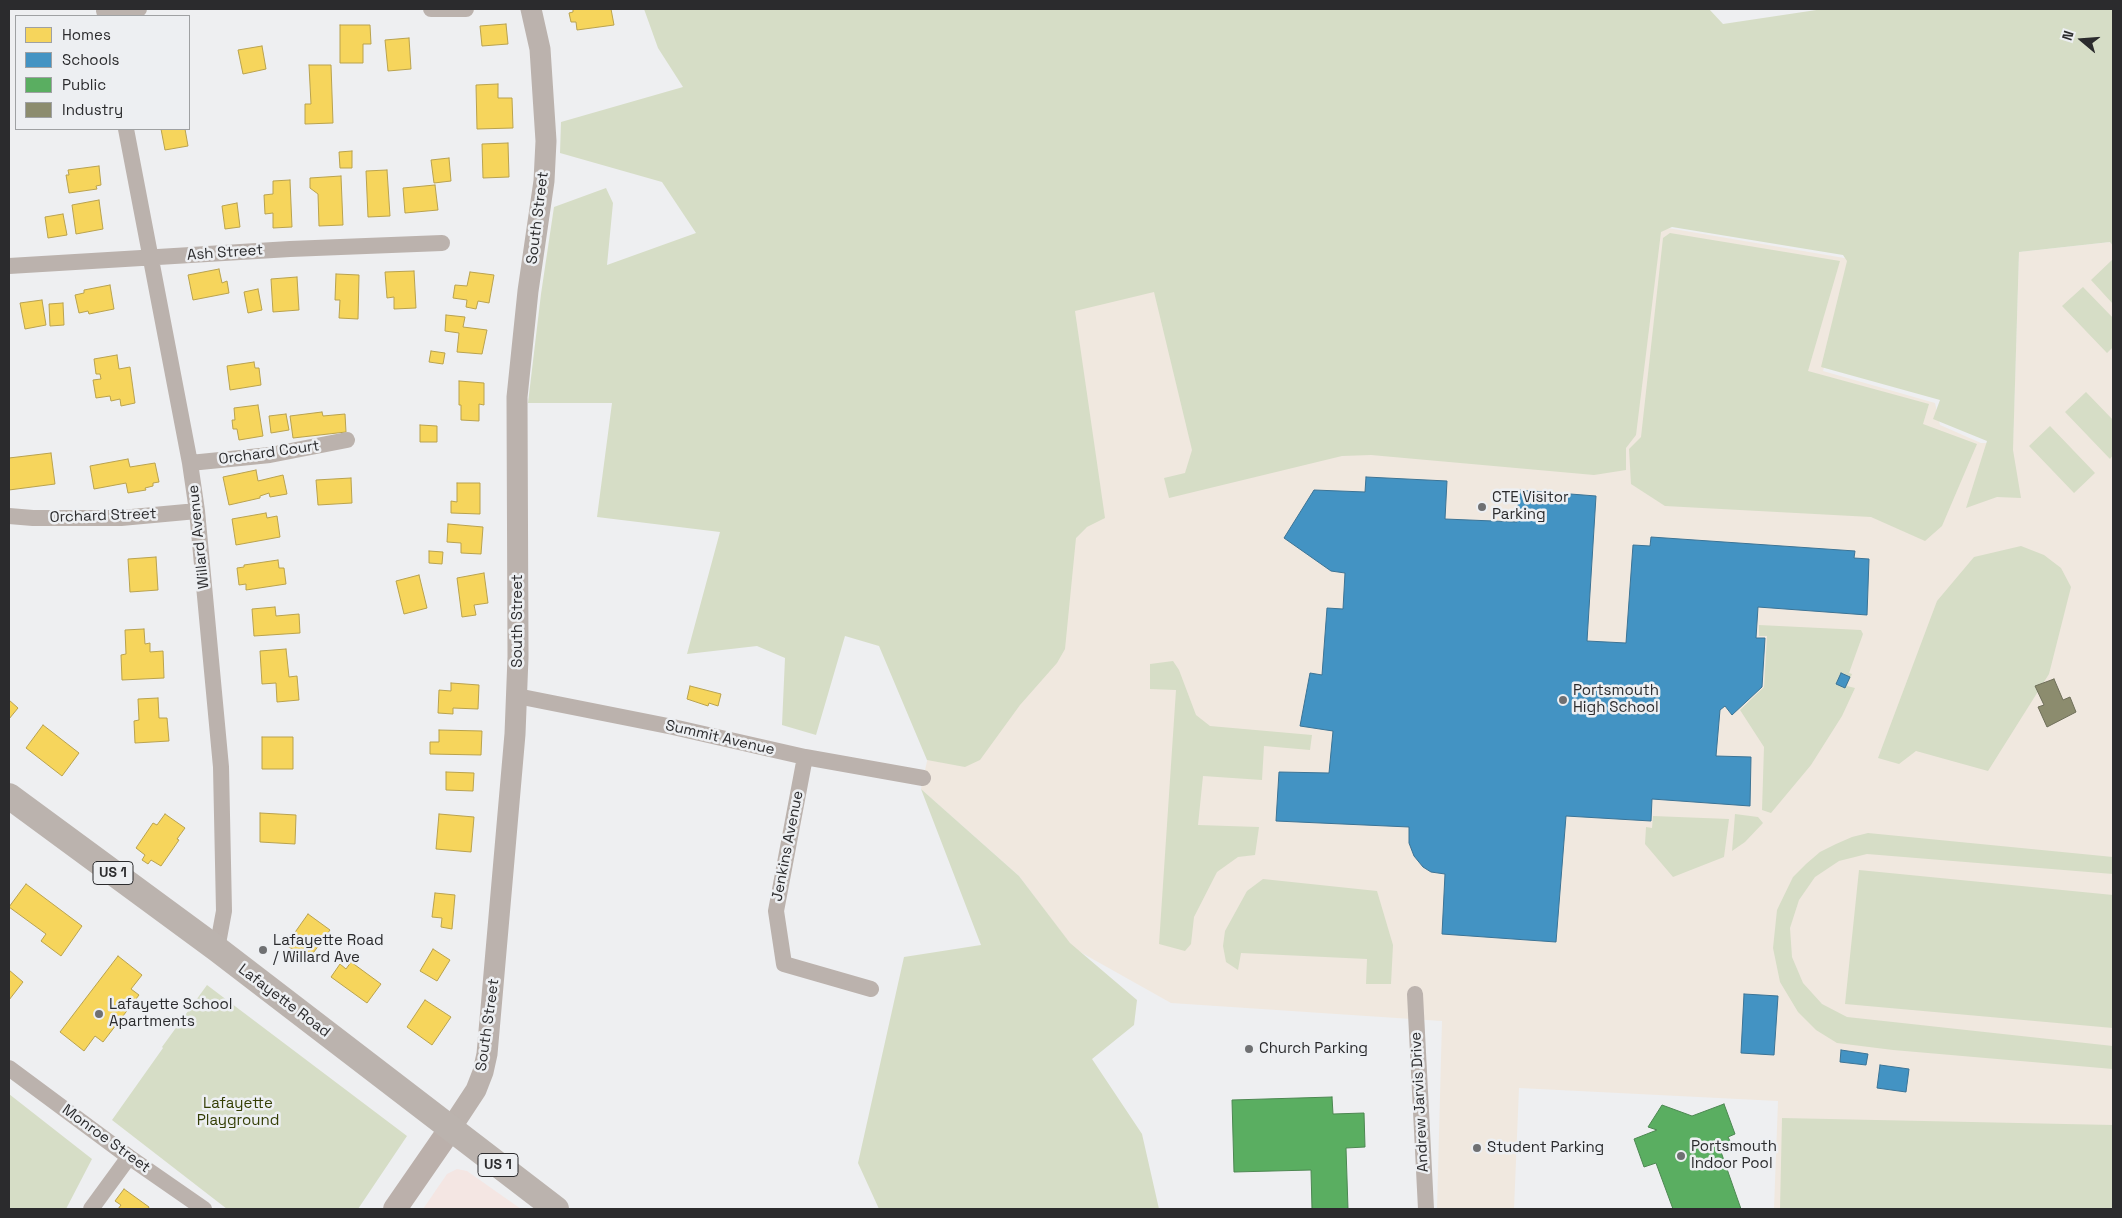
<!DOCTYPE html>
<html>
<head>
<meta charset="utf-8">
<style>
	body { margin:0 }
	#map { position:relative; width:2122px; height:1218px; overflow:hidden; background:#eeeff1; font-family:"Space Grotesk",sans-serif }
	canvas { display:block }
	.frame { position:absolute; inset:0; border:10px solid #2b2b2d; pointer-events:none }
	.legend { position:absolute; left:15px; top:15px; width:175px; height:115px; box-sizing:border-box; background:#edeff2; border:1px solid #9fa1a3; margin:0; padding:6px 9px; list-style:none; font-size:15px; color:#2b2b2d }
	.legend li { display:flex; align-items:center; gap:10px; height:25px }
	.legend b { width:25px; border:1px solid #9fa1a3 }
	.north { position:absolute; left:2057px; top:15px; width:50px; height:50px; -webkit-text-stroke:4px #edeff2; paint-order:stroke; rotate:288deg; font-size:14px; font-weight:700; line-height:20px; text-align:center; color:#2b2b2d }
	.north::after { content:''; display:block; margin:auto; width:18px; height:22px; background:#2b2b2d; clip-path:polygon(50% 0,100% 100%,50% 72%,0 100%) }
</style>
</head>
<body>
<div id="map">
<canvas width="2122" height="1218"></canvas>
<div class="frame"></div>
<ul class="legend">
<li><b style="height:14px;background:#f6d55c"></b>Homes</li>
<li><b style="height:14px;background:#4393c3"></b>Schools</li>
<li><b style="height:14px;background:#5aae61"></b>Public</li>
<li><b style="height:14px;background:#8c8c6e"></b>Industry</li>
</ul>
<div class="north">N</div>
</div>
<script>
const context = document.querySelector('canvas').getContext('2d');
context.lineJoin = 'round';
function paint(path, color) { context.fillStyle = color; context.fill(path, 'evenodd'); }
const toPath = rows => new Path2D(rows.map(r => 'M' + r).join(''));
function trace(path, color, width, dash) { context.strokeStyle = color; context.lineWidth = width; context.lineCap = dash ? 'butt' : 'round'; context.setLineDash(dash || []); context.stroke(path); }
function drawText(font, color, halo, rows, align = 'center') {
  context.font = font + ' "Space Grotesk",sans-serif'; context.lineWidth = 5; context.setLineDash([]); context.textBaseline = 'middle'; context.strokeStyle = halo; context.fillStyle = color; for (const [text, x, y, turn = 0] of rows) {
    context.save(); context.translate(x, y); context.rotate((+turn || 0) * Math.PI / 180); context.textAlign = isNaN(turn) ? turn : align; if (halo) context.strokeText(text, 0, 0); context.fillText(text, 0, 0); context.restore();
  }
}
paint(toPath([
	[457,1169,467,1171,521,1209,423,1209,447,1174]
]), '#f4e6e3');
paint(toPath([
	[1656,226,1856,260,1823,371,1935,403,1940,425,1981,443,2013,443,2019,252,2110,242,2113,246,2113,1209,1774,1209,1778,1101,1519,1088,1514,1209,1437,1209,1442,1021,1171,1003,1073,948,1019,876,921,789,930,747,1063,306,1160,284]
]), '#f0e8df');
paint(toPath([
	[644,9,1709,9,1723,24,1823,9,2113,9,2113,246,2110,242,2019,252,2013,450,2021,498,1997,497,1966,508,1987,441,1933,419,1940,400,1821,367,1847,261,1843,255,1672,227,1661,232,1636,435,1626,448,1626,470,1594,475,1371,455,1342,456,1169,498,1164,478,1185,473,1192,450,1154,292,1075,311,1105,518,1087,527,1076,538,1065,649,1057,663,1020,705,980,760,965,767,927,760,879,646,845,636,816,735,782,725,785,658,757,646,687,654,720,532,597,517,612,403,528,403,541,294,554,207,606,188,613,203,607,265,696,233,662,182,560,153,561,122,683,87,658,48],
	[1670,233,1840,261,1808,371,1929,404,1923,424,1977,444,1942,526,1925,541,1871,517,1665,506,1631,484,1629,449,1641,437,1663,238],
	[2112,260,2113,262,2113,304,2091,280],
	[2083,287,2113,318,2113,347,2107,353,2062,306],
	[2086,392,2113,420,2113,455,2110,459,2065,412],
	[2050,426,2095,473,2074,493,2029,446],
	[2021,546,2044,555,2061,568,2071,587,2049,674,1988,771,1916,751,1899,764,1878,758,1937,601,1974,557],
	[1759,625,1861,630,1863,634,1849,673,1852,674,1847,686,1855,688,1842,716,1811,765,1771,813,1762,810,1764,747,1740,710,1764,687,1767,636,1759,636],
	[1173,661,1179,670,1196,715,1210,726,1312,735,1310,750,1264,746,1262,780,1203,776,1198,825,1259,827,1255,855,1238,857,1217,872,1194,917,1191,944,1185,951,1159,944,1176,690,1150,689,1150,664],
	[921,789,1019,876,1070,943,1137,1000,1134,1025,1092,1059,1142,1134,1159,1209,879,1209,858,1163,904,957,981,945],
	[1735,814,1758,817,1763,823,1745,842,1732,851],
	[1653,816,1729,819,1724,857,1673,877,1645,844,1646,827,1652,828],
	[1868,833,2113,857,2113,874,1867,854,1839,861,1815,877,1799,900,1790,928,1792,957,1803,983,1822,1004,1847,1017,2113,1046,2113,1069,1893,1050,1837,1043,1816,1030,1798,1012,1780,982,1773,948,1777,910,1793,877,1806,864,1820,852,1836,844,1852,837],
	[1859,870,2113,895,2113,1028,1845,1004],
	[1263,879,1377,891,1393,945,1391,984,1366,984,1367,959,1241,953,1238,970,1226,962,1223,946,1225,931,1247,891],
	[207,985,407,1136,358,1209,227,1209,112,1120,163,1048,162,1047],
	[9,1094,92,1159,66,1209,9,1209],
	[1782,1118,2113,1125,2113,1209,1780,1209]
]), '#d6ddc6');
const homes = toPath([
	[573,9,611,9,614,25,577,30,576,22,571,22,569,13,573,12,573,9],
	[506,24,508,44,482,46,480,26,506,24],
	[340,25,370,25,371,44,363,44,363,63,340,63,340,25],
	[409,38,411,69,388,71,385,40,409,38],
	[262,46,266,69,243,74,238,50,262,46],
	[309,65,331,65,333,123,305,124,305,104,311,104,309,65],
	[498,84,498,98,512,98,513,128,477,129,476,85,498,84],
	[161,129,185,129,188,146,165,150,161,129],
	[508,143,509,177,483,178,482,144,508,143],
	[352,151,352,168,340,168,339,152,352,151],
	[449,158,451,181,434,183,431,160,449,158],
	[99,166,101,185,96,186,97,189,69,193,66,175,69,175,68,170,99,166],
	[387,170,390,216,368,217,366,171,387,170],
	[341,176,343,225,319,226,318,194,310,188,310,178,341,176],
	[290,180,292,227,273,228,273,213,265,214,264,195,273,194,273,181,290,180],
	[435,185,438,210,405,213,403,188,435,185],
	[99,200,103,229,76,234,72,205,99,200],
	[237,203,240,227,225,229,222,206,237,203],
	[63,214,67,235,48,238,45,217,63,214],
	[219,269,222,283,227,281,229,293,193,300,188,275,219,269],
	[414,271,416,308,394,309,394,297,387,298,385,272,414,271],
	[470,272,494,275,489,303,478,301,476,309,466,307,467,300,453,298,455,285,467,286,470,272],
	[336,274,359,275,358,319,339,318,340,300,335,300,336,274],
	[297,277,299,310,273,312,271,279,297,277],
	[110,285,114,309,89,314,88,311,79,313,75,295,84,293,84,290,110,285],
	[258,289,262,310,248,313,244,292,258,289],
	[42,300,46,325,25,329,20,303,42,300],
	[63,303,64,325,50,326,49,304,63,303],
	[446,315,465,317,463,327,487,330,482,354,457,352,459,333,445,331,446,315],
	[431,351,445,353,443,364,429,362,431,351],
	[117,355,119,369,130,367,135,403,121,406,120,399,111,401,110,396,96,398,93,380,101,379,100,374,96,374,94,359,117,355],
	[254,362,255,368,259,368,261,385,230,390,227,366,254,362],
	[459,381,484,383,484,405,479,404,479,421,461,420,461,405,459,405,459,381],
	[258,405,263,436,239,440,237,429,233,429,232,420,235,420,234,408,258,405],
	[322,412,323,416,345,414,346,432,293,438,290,416,322,412],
	[286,414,289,430,271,433,269,416,286,414],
	[420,425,437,426,437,442,420,442,420,425],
	[51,453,55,484,9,490,9,458,51,453],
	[128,459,130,467,155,463,159,482,153,483,153,486,145,488,146,490,128,493,126,483,94,489,90,466,128,459],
	[256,470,258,481,283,475,287,494,270,497,269,493,260,496,260,498,229,505,223,477,256,470],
	[351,478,352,503,318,505,316,480,351,478],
	[457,483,480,483,480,514,451,513,451,501,457,502,457,483],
	[266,513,267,518,277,516,280,537,236,545,232,519,266,513],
	[448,524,483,527,481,554,461,553,461,543,447,542,448,524],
	[429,551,443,552,442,564,429,563,429,551],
	[156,557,158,590,130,592,128,559,156,557],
	[278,560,279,568,284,568,286,584,246,590,246,584,239,585,237,568,244,567,244,565,278,560],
	[484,573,488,603,474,605,476,615,462,617,457,578,484,573],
	[419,575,427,608,404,614,396,581,419,575],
	[275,607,276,616,299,614,300,633,254,636,252,609,275,607],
	[144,629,145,644,150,643,150,652,163,651,164,678,122,680,121,655,126,654,125,630,144,629],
	[286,649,289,677,297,676,299,700,277,702,276,683,262,684,260,651,286,649],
	[451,683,479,685,478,709,453,708,453,714,438,713,439,690,451,691,451,683],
	[690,686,721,694,718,706,709,703,708,706,687,699,690,686],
	[158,698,159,718,167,718,169,741,135,743,134,721,139,720,138,699,158,698],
	[9,700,18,708,9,719,9,700],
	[43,725,79,753,62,776,26,748,43,725],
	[439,730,482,731,481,755,430,754,430,742,439,742,439,730],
	[262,737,293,737,293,769,262,769,262,737],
	[446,772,474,773,473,791,446,790,446,772],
	[260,813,296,815,295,844,260,842,260,813],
	[165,814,185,828,177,839,179,840,161,866,151,860,148,864,142,860,145,855,136,848,153,823,157,825,165,814],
	[439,814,474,817,471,852,436,849,439,814],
	[26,884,82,926,61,956,41,941,46,934,9,907,26,884],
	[435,893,455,895,452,929,441,927,442,918,432,917,435,893],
	[308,914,330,930,308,960,286,945,308,914],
	[433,949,450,960,437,981,420,971,433,949],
	[118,956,142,975,131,989,139,995,103,1042,95,1036,84,1051,60,1032,118,956],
	[351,962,381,984,367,1003,331,977,340,964,346,969,351,962],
	[9,970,23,982,9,1000,9,970],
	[425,1000,451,1017,432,1045,407,1027,425,1000],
	[124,1189,149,1207,148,1209,118,1209,121,1205,115,1201,124,1189]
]);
paint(homes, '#f6d55c');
trace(homes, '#b9a24e', 1);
const schools = toPath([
	[1366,477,1447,481,1445,519,1517,522,1519,490,1596,496,1587,641,1626,643,1633,545,1650,546,1651,537,1855,551,1854,558,1869,559,1867,615,1758,607,1756,638,1765,638,1762,687,1732,715,1725,706,1720,710,1716,756,1751,757,1750,806,1652,799,1651,821,1566,816,1556,942,1442,934,1445,874,1431,872,1423,867,1414,856,1409,843,1409,827,1276,821,1279,772,1329,773,1333,731,1300,726,1310,673,1322,675,1327,608,1343,609,1345,573,1331,571,1284,538,1314,490,1365,492,1366,477],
	[1841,673,1850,677,1845,688,1836,684,1841,673],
	[1744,994,1778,996,1774,1055,1741,1053,1744,994],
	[1841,1050,1868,1054,1866,1065,1840,1062,1841,1050],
	[1880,1065,1909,1069,1906,1092,1877,1088,1880,1065]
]);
paint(schools, '#4393c3');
trace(schools, '#3c7496', 1);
const public = toPath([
	[1332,1097,1333,1114,1364,1113,1365,1147,1346,1148,1348,1209,1312,1209,1311,1170,1234,1172,1232,1100,1332,1097],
	[1724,1104,1735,1134,1728,1137,1731,1143,1720,1149,1741,1209,1673,1209,1656,1163,1644,1167,1634,1139,1657,1130,1648,1127,1662,1105,1692,1116,1724,1104]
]);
paint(public, '#5aae61');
trace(public, '#4c8751', 1);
const industry = toPath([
	[2054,679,2063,700,2070,697,2076,712,2047,727,2038,707,2044,705,2035,686,2054,679]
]);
paint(industry, '#8c8c6e');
trace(industry, '#6f6f5a', 1);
trace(toPath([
	[431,9,466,9],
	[104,11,139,9],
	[126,129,190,463,197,511,221,767,224,911,217,949],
	[9,266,290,249,442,243],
	[190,463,270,455,347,440],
	[9,516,33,518,121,518,197,511],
	[517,696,673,727,805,757,923,778],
	[805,757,776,911,784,964,871,989],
	[1415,994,1426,1209],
	[9,1068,129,1157,204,1209],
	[91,1209,129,1157]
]), '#bbb2ad', 16);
trace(toPath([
	[451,1128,476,1090,483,1072,487,1054,515,734,518,657,517,397,528,291,544,181,546,141,540,49,531,9]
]), '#bbb2ad', 21);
trace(toPath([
	[395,1209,451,1128]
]), '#bbb0ab', 24);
trace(toPath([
	[9,796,217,949,556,1209]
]), '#bbb3ae', 26);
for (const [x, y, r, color] of [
	[1482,507,5,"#6f7072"],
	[1563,700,5,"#6f7072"],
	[263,950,5,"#6f7072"],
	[99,1014,5,"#6f7072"],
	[1249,1049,5,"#6f7072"],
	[1477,1148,5,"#6f7072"],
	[1681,1156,5,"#6f7072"]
]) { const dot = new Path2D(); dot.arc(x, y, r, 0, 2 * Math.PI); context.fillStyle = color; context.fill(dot); trace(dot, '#edeff2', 2); }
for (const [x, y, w] of [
	[113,873,40],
	[498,1165,40]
]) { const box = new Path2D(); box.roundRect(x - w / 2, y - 11.5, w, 23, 4); context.fillStyle = '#edeff2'; context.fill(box); trace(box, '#2b2b2d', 1); }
drawText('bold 14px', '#2b2b2d', null, [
	["US 1",113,873],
	["US 1",498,1165]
]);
drawText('15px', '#2b2b2d', '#edeff2', [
	["South Street",538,218,-83],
	["Ash Street",225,253,-4],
	["Orchard Court",269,453,-8],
	["Orchard Street",103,516,-2],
	["Willard Avenue",199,537,-96],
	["South Street",518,621,-90],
	["Summit Avenue",720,738,13],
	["Jenkins Avenue",788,846,-79],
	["Lafayette Road",284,1001,37],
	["South Street",488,1025,-82],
	["Andrew Jarvis Drive",1420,1102,-93],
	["Monroe Street",106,1139,36]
]);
drawText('15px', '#2b2b2d', '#edeff2', [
	["CTE Visitor",1492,498],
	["Parking",1492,515],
	["Portsmouth",1573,691],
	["High School",1573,708],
	["Lafayette Road",273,941],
	["/ Willard Ave",273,958],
	["Lafayette School",109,1005],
	["Apartments",109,1022],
	["Church Parking",1259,1049],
	["Portsmouth",1691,1147],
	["Indoor Pool",1691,1164],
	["Student Parking",1487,1148]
], 'left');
drawText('15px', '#343e05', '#edeff2', [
	["Lafayette",238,1104],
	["Playground",238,1121]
]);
</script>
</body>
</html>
